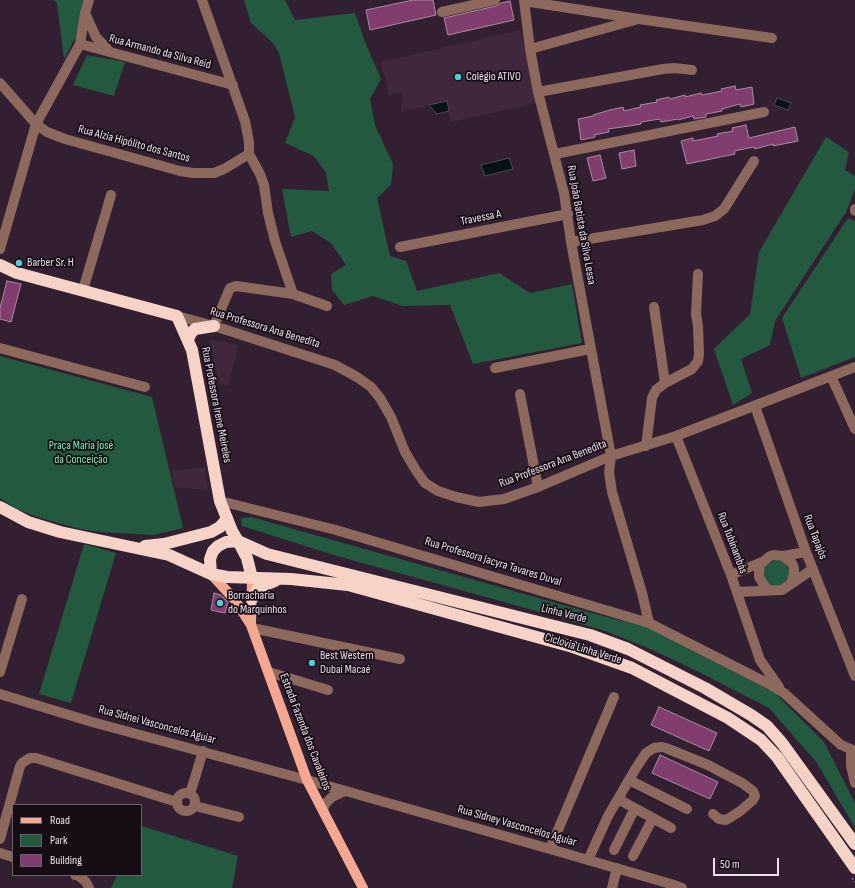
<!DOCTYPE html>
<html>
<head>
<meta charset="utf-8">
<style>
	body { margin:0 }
	#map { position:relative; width:855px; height:888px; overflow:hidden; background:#331f32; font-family:"Sofia Sans Condensed",sans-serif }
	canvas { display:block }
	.legend { position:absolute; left:12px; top:804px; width:130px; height:72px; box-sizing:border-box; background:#150c15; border:1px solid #6b606a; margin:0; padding:5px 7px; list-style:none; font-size:12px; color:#ecdeea }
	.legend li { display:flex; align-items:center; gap:8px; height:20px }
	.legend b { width:20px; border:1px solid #6b606a }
	.scale { position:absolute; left:713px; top:858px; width:66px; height:18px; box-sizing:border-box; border:2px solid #ecdeea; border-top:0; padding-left:5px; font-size:12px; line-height:14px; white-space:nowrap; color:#ecdeea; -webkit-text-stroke:3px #150c15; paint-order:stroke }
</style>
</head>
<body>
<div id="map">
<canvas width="855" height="888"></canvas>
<ul class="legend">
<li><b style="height:5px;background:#f4a892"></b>Road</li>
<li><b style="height:11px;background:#22593f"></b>Park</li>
<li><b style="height:11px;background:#803d6e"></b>Building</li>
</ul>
<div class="scale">50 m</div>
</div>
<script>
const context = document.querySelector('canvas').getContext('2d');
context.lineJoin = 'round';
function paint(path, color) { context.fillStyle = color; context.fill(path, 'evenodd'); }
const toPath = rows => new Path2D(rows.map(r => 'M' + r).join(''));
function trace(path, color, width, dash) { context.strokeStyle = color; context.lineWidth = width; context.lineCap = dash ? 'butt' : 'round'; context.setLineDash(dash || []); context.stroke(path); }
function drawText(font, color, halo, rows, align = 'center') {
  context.font = font + ' "Sofia Sans Condensed",sans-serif'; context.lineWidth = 3.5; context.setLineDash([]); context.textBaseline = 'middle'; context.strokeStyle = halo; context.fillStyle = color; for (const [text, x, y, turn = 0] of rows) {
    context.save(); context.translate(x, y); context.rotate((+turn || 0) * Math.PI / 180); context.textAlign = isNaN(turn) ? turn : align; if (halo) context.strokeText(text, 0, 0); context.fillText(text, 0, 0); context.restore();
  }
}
paint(toPath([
	[520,30,537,103,451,122,446,101,401,112,402,92,389,95,381,62],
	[209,339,238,345,229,385,219,384],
	[205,467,208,490,175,487,172,471]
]), '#40273e');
paint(toPath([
	[53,0,84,0,77,35,64,59,57,3],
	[244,0,285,0,295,20,355,13,365,42,381,79,370,99,375,125,393,164,391,185,377,198,390,256,406,261,417,291,499,273,530,293,572,284,582,343,473,364,450,305,403,306,373,296,344,305,332,290,331,274,346,265,331,243,312,231,291,237,282,189,329,191,326,173,314,156,285,143,295,117,279,53,273,43,251,23],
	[87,55,125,62,114,96,73,85],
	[826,137,849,152,845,170,855,176,855,189,846,212,775,321,770,345,741,359,752,393,733,405,714,349,750,314,759,252],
	[848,218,855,221,855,357,801,378,782,318],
	[0,356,152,397,183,528,153,535,100,532,80,529,37,517,17,509,0,498],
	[251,517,599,615,651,628,695,652,775,693,824,742,855,803,855,828,817,763,769,708,697,671,648,648,605,631,522,607,337,556,242,526,241,518],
	[84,544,116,553,71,703,39,694],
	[775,560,782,561,786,563,790,573,788,580,780,586,771,586,764,578,764,570,766,565],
	[142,826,238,856,232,888,111,888,117,875,141,875,141,829]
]), '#22593f');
const water = toPath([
	[777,98,791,103,788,110,774,105,777,98],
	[447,101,449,111,437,114,429,105,447,101],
	[509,158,513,169,485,176,481,165,509,158]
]);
paint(water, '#041117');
trace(water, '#4a4e56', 1);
const building = toPath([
	[413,0,433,0,436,15,370,30,366,10,413,0],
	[510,1,514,20,448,35,444,18,496,6,501,3,510,1],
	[735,86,736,90,752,87,754,104,741,107,740,104,722,109,722,111,706,114,706,117,694,119,693,116,678,120,678,119,661,122,660,119,641,122,641,124,629,126,608,129,609,132,594,135,595,137,581,140,578,119,593,116,593,115,610,110,623,107,624,111,641,107,640,105,657,102,656,100,669,97,670,99,685,95,685,97,701,93,702,95,722,91,721,89,735,86],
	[746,125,749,138,795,127,798,141,773,146,773,144,755,149,754,147,734,151,735,154,687,164,681,141,693,138,693,141,718,136,717,134,733,131,732,128,746,125],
	[634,150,636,166,622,169,619,153,634,150],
	[600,155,606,178,593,181,587,158,600,155],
	[7,281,21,284,11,322,0,319,0,308,7,281],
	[214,593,221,595,228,602,225,613,211,610,214,593],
	[659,707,717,733,709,751,651,725,659,707],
	[660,755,718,782,710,799,652,773,660,755]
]);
paint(building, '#803d6e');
trace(building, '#a98c9f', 1);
trace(toPath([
	[852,878,855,882]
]), '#887787', 1.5, [2, 2]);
trace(toPath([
	[202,0,245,121,249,142,249,154,260,174,264,185,268,213,275,241,293,294],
	[524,0,530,49,538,92,564,193,571,242,611,456,609,472,612,492,642,593,649,623],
	[524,1,639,19,772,38],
	[442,12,495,0],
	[86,15,96,37,109,51],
	[80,44,233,85],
	[530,49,635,20],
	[0,83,36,124,47,132,65,139,180,171,193,173,214,173,224,169,249,154],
	[538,92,663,69,674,68,692,70],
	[555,154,764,112],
	[855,209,855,211],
	[571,242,703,220,715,216,724,209,754,161],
	[400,247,568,214],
	[0,249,36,124,80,44,85,13,89,0],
	[83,290,111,195],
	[654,307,665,383],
	[177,316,214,326,335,365,357,377,371,387,380,398,391,417,405,452,417,472,425,483,438,491,456,497,479,502,504,499,538,487,611,456,676,436,855,367],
	[214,326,230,288,236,286,293,294,327,306],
	[0,348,145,387],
	[495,368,590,349],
	[831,376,855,429],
	[520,394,538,487],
	[755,406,806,552,855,676],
	[676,436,731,575,760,660,779,687],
	[646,446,652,398,656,390,665,383,692,369,698,361,699,354,698,326,696,314,698,274],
	[220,501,336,530,649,623,769,684,784,693,841,745,855,751],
	[783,556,792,563,794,568,794,574,791,584],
	[731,575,764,561],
	[770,590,765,587,759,577,759,571,760,565,764,561,770,556,774,555,783,556,806,552],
	[737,592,782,590,813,569],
	[252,628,400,659],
	[0,672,22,599],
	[269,672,328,690],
	[0,694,92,722,307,780,550,849,671,884,682,888],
	[851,750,851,766,855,783],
	[629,780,687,809],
	'177 802a9 9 0 1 1 18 0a9 9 0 1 1-18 0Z',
	[190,794,203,751],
	[618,799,671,828],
	[195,806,239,817],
	[323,811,325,804,332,797,345,791],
	[0,839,20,766,22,763,30,758,36,758,177,802],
	[550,849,614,697],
	[614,850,635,808],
	[0,853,13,857],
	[633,856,653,818],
	[588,860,608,816,636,768,646,753,654,748,662,747,666,748,708,765,742,783,753,791,755,796,753,800,739,812,726,820,719,819,713,814],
	[75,875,79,876,86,882,89,888],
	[612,888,617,868]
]), '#8d685d', 10);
trace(toPath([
	[211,574,235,600,251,625,307,780,363,888],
	[251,625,252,578]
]), '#f4a892', 10);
trace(toPath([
	[0,265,17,273,177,316,192,350,220,501,232,531,238,541,267,554,590,635,628,649,705,688,751,715,767,726,782,743,855,844],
	[188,339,191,333,195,329,214,326],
	[0,507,28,522,60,532,169,555,211,574,227,577,291,579,348,585,573,647,632,668,728,718,761,740,777,757,855,868],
	[145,546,164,544,211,532,220,527,227,519],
	[211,574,210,559,213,551,218,546,226,542,238,541,247,558,252,578],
	[252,599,258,588,275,581]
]), '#f7d2c7', 12);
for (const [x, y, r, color] of [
	[458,77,4,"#52cbd8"],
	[19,263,4,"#52cbd8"],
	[220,603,4,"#52cbd8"],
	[312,663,4,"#52cbd8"]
]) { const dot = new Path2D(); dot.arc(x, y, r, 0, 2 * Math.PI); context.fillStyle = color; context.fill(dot); trace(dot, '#150c15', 1.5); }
drawText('12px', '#ecdeea', '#150c15', [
	["Rua Armando da Silva Reid",160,52,15],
	["Rua Alzia Hipólito dos Santos",134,144,15],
	["Travessa A",481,218,-11],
	["Rua João Batista da Silva Lessa",581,225,80],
	["Rua Professora Ana Benedita",265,328,17],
	["Rua Professora Irene Meireles",216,405,79],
	["Rua Professora Ana Benedita",553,464,-21],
	["Rua Tapajós",815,537,69],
	["Rua Tubinambás",732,543,69],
	["Rua Professora Jacyra Tavares Duval",493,562,17],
	["Linha Verde",564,614,14],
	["Ciclovia Linha Verde",583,649,17],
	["Rua Sidnei Vasconcelos Aguiar",157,725,15],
	["Estrada Fazenda dos Cavaleiros",305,732,69],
	["Rua Sidney Vasconcelos Aguiar",517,826,16]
]);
drawText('12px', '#ecdeea', '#150c15', [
	["Colégio ATIVO",466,77],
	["Barber Sr. H",27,263],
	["Borracharia",228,596],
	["do Marquinhos",228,610],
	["Best Western",320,656],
	["Dubai Macaé",320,670]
], 'left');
drawText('12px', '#78f4b7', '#150c15', [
	["Praça Maria José",81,446],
	["da Conceição",81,460]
]);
</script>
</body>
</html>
